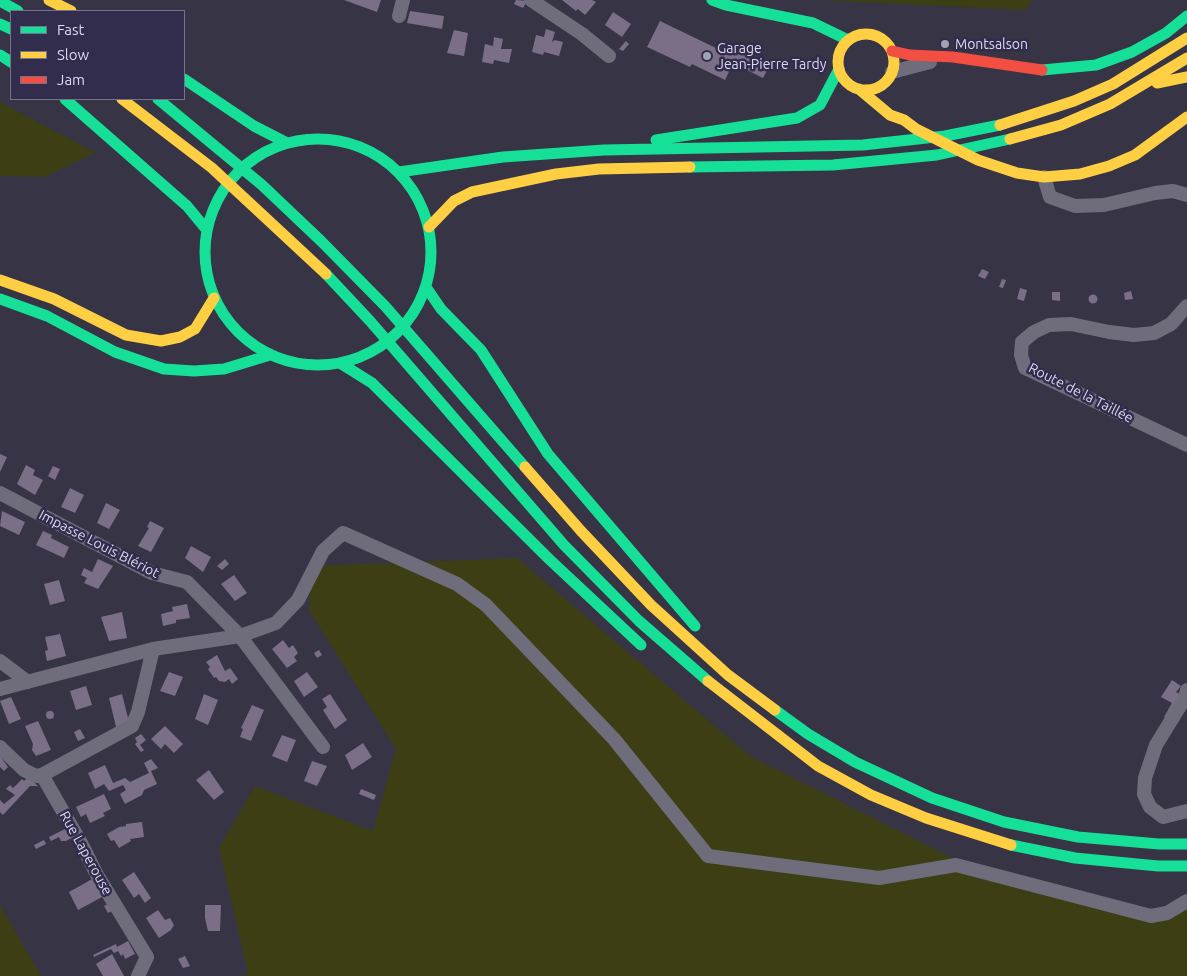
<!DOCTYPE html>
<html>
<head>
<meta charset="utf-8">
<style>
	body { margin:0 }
	#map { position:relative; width:1187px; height:976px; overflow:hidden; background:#373445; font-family:Ubuntu,sans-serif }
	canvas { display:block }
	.legend { position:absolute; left:10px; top:10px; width:175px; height:90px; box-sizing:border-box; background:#322c4d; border:1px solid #76728e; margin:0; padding:6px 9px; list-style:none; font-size:15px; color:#dcdaef }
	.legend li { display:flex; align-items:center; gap:10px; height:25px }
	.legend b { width:25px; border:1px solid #76728e }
</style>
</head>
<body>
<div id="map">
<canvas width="1187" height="976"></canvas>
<ul class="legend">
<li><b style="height:6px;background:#16e098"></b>Fast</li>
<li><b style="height:6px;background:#ffcf43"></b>Slow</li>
<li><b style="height:6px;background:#f24e42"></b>Jam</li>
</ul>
</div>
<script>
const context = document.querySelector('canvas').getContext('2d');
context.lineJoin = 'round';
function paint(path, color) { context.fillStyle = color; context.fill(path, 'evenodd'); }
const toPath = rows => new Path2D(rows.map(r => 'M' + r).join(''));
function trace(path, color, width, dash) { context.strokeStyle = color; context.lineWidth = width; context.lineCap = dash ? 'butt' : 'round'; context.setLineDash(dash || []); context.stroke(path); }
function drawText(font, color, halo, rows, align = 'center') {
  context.font = font + ' Ubuntu,sans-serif'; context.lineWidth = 5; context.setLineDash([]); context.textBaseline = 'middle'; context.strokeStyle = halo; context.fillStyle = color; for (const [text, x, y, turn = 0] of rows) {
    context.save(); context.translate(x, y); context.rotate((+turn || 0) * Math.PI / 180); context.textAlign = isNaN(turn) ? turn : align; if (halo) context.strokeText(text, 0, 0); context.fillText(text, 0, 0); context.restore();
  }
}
paint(toPath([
	[819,0,1032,0,1026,10],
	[0,102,96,153,44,177,0,176],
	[517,558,750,756,976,870,1142,912,1187,908,1187,976,242,976,248,973,219,848,255,786,373,831,396,749,309,610,310,566],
	[0,905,41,976,0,976]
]), '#3e3e15');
paint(toPath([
	[344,0,381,0,377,12],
	[516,0,527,1,523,8,514,4],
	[562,0,592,0,596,2,585,15,578,9,576,11],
	[410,11,444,16,442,29,407,23],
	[613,12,631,24,622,37,605,25],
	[660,21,718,49,721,44,769,67,763,78,733,63,725,80,692,64,690,67,647,47],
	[546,29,555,32,552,42,555,40,563,42,559,56,544,52,543,55,532,52,536,35,544,37],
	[454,30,468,33,464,56,447,53],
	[494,37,503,39,501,49,512,49,509,63,494,60,493,64,482,62,485,44,493,46],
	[626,41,629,44,623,51,619,49],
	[982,269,989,272,985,279,978,276],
	[1002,279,1006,280,1003,288,999,287],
	[1020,288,1027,290,1024,301,1017,299],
	[1131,291,1133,299,1125,300,1124,293],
	[1052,292,1060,292,1060,301,1052,300],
	'1088.5 299a4.5 4.5 0 1 1 9 0a4.5 4.5 0 1 1-9 0Z',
	[0,454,7,457,0,472],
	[26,465,35,470,33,475,43,480,35,495,17,484],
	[53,466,60,469,55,480,48,476],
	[70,488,84,495,75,513,61,507],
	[106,503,120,510,109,529,97,523],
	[2,511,25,522,19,535,0,526],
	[150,521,164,528,151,552,138,546,149,528,147,527],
	[43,531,52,535,51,538,69,547,64,558,36,545],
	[191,546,211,557,203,572,185,558],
	[98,559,113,566,98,589,84,583,87,578,81,575,84,568,92,572],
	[225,559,229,564,222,570,217,566],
	[234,575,247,593,235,601,221,584],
	[59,580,65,601,50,605,44,584],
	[187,604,190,618,176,620,176,623,163,626,161,614,173,611,172,607],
	[122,612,127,638,109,641,101,617],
	[60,634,66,656,47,661,45,651,48,650,45,637],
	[283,640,289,648,293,645,298,653,294,657,297,661,287,668,272,649],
	[319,650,322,655,317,658,314,653],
	[217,655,225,671,230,668,238,679,232,684,229,679,225,682,219,681,216,677,214,678,208,669,210,667,206,662],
	[169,672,183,677,175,696,160,691],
	[307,672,318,687,304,697,294,681],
	[1172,680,1181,686,1176,692,1183,696,1169,720,1164,717,1172,703,1161,697],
	[86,686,92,705,76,710,70,691],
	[122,694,129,722,117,731,109,698],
	[204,694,218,700,208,725,195,719],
	[330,694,347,720,335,729,323,710,327,707,322,699],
	[11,697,21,719,9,724,0,701],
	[252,705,264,710,251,741,240,737,243,729,241,728],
	'46 715a4 4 0 1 1 8 0a4 4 0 1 1-8 0Z',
	[38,721,51,750,36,756,32,750,33,744,25,726],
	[165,726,183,744,174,753,165,744,161,749,151,739],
	[80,729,85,738,78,741,74,732],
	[141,734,146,740,140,745,144,750,141,752,135,744,137,742,135,738],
	[282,735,296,740,287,762,272,756],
	[363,743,372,757,352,770,345,755],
	[0,756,8,767,4,771,0,767],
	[151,759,158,768,151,771,157,784,144,790,142,795,125,804,120,794,126,790,123,785,109,791,104,784,95,789,88,773,105,765,113,783,125,778,130,782,149,773,144,763],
	[312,761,327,766,317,786,304,781],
	[209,770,224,792,214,800,196,780],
	[28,777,38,786,30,786,3,815,0,812,0,800,4,804,15,795,6,789,10,785,13,788,22,779,24,781],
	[361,789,376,795,374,800,359,794],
	[104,794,111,809,103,813,105,816,90,823,86,814,81,817,76,807],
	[142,822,144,837,130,839,131,841,119,848,114,840,111,841,107,834,119,827,126,826,126,824],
	[67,828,73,837,66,841,61,841,59,837,51,841,49,837],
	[44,840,46,844,36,849,34,845],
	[134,872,151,898,145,903,139,894,134,898,122,880],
	[94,878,104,896,78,910,69,892],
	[108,904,112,911,108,913,104,906],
	[205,905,221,905,220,931,208,931,205,918],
	[158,910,165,920,170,918,174,925,171,930,159,938,146,918],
	[128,941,135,954,125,959,123,954,121,956,118,951,114,953,111,949,94,957,93,955,116,944,117,947],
	[112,954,124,976,103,976,96,964],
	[185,956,190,966,183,968,178,959]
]), '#7b6f87');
trace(toPath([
	[531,0,582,34,609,56],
	[399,16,403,0],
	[892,72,930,62],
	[1044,177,1050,197,1075,206,1104,205,1155,193,1173,191,1187,195],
	[1187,306,1171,324,1154,333,1134,335,1109,332,1071,324,1049,325,1034,332,1022,342,1021,355,1025,368,1187,445],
	[0,493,152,573,187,582,240,636,323,747],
	[0,661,28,682],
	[0,689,153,649,240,636,276,623,298,600,323,551,343,533,457,584,486,605,614,739,708,856,879,878,956,865,1151,916,1167,913,1187,901],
	[1187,690,1185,698,1156,745,1145,778,1144,794,1150,807,1163,817,1187,811],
	[0,747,24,770,36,776,42,775,81,843,97,875,147,957,138,976],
	[42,775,132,726,138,712,153,649]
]), '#6f6d7c', 14);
trace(toPath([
	[712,0,726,5,813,23,848,40],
	[0,1,18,11],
	[0,24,11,29],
	[0,55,11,62],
	[1042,70,1096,65,1132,52,1166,33,1187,16],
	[184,79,254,126,287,143],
	[65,99,187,206,206,229],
	[158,99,262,185,321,241,385,306,525,467],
	'205 252a113 113 0 1 1 226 0a113 113 0 1 1-226 0Z',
	[656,140,797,118,820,105,839,69],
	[690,167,833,165,937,155,1010,139],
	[399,172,503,157,604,150,863,145,945,136,1000,125],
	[326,274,370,321,564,545,639,621,708,681],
	[426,287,441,309,481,350,548,454,695,626],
	[0,299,47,316,115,352,164,369,194,371,224,369,270,355],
	[340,363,372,383,549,559,641,645],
	[775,710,808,734,855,762,932,798,1004,822,1078,837,1159,844,1187,844],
	[1011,845,1075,858,1158,866,1187,866]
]), '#16e098', 11);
trace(toPath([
	[49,0,71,11],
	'838 62a28 28 0 1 1 56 0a28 28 0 1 1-56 0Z',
	[1157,83,1187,77],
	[859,89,890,115,904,120,916,129,978,160,1017,173,1044,177,1080,174,1109,166,1135,155,1187,117],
	[122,99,212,168,326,274],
	[1000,125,1074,101,1113,84,1187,38],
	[1010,139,1061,125,1110,104,1187,58],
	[429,227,454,201,472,192,556,174,599,169,690,167],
	[0,280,54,299,126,335,161,341,180,337,195,329,214,298],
	[525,467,581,531,651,605,728,675,775,710],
	[708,681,818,766,871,795,926,818,1011,845]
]), '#ffcf43', 11);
trace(toPath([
	[892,51,910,55,953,57,1042,70]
]), '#f24e42', 11);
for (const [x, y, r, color] of [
	[945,44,5,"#a2a0b4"],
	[707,56,5,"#a2a0b4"]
]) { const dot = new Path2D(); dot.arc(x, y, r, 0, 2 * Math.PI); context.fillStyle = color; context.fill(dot); trace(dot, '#322c4d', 2); }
drawText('14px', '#dcdaef', '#322c4d', [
	["Montsalson",955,44],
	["Garage",717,48],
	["Jean-Pierre Tardy",717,64]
], 'left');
drawText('14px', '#dcdaef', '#322c4d', [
	["Route de la Taillée",1081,393,27],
	["Impasse Louis Blériot",99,544,27],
	["Rue Laperouse",86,853,61]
]);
</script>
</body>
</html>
